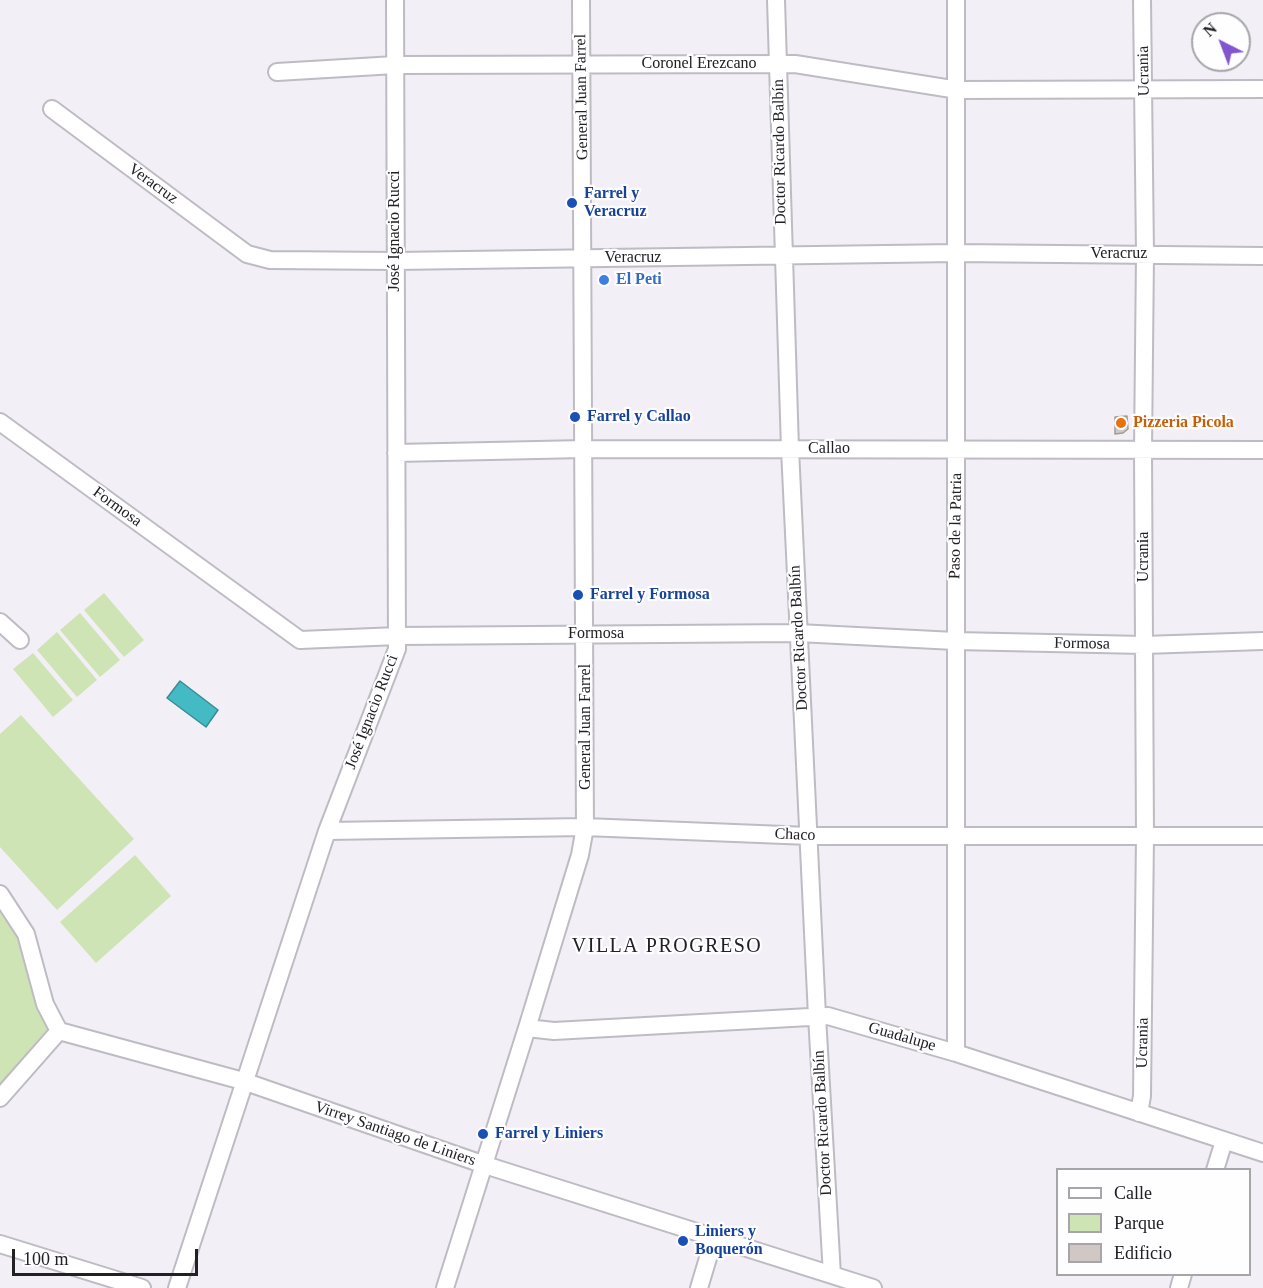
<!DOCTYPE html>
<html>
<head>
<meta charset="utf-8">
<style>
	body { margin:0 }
	#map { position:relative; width:1263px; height:1288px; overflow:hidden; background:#f2eff7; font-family:Georgia,serif }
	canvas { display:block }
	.legend { position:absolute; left:1056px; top:1168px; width:195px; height:108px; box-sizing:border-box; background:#fefdff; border:2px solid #a6a5a7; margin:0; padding:8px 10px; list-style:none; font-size:18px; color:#212022 }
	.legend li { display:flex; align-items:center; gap:12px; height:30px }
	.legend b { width:30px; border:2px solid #a6a5a7 }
	.north { position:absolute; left:1191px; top:12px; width:60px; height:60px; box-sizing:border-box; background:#fefdff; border:2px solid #a6a5a7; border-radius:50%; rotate:318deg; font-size:16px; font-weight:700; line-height:24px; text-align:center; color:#212022 }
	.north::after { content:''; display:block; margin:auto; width:21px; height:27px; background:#8155ce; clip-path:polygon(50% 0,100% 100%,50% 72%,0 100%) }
	.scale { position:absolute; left:12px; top:1249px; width:186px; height:27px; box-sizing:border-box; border:3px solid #212022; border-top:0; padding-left:8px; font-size:18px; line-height:21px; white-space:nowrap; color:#212022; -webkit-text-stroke:4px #fefdff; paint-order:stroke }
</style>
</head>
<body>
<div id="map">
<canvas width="1263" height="1288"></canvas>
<ul class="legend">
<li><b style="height:8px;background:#fff"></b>Calle</li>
<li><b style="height:16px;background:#cfe4b4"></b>Parque</li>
<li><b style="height:16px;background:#d1c7c5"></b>Edificio</li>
</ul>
<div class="north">N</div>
<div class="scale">100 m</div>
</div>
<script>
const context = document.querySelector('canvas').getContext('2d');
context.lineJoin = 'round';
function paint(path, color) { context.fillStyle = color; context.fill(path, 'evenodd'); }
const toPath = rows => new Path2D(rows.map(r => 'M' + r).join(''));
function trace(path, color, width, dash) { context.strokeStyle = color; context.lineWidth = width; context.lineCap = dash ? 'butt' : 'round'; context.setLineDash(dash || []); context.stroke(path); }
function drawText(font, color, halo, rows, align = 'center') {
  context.font = font + ' Georgia,serif'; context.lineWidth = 4.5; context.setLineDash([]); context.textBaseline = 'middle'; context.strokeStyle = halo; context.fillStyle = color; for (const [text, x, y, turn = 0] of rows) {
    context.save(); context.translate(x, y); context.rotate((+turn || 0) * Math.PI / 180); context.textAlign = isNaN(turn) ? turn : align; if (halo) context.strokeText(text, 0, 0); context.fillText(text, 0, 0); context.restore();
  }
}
paint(toPath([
	[104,593,144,640,124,657,84,610],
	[80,613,120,660,100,677,60,630],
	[57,632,97,680,77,697,37,650],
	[33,653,73,700,53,717,13,669],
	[21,715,134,839,57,910,0,847,0,734],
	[135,855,171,896,96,963,60,922],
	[4,899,59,1031,0,1098,0,903]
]), '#cfe4b4');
const water = toPath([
	[180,681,218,710,206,727,167,698,180,681]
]);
paint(water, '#44bbc4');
trace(water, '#3a8c93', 1.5);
const building = toPath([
	[1127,416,1128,429,1123,433,1115,434,1115,417,1127,416]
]);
paint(building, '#d1c7c5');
trace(building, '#a49b98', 1.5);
const minor = toPath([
	[776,0,790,449,817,1016,832,1275],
	[277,72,395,65,795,64,958,90,1263,89],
	[52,109,247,254,270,260,395,261,956,253,1263,256],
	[0,422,300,640,398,636,798,633,955,641,1144,645,1263,641],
	[396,453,584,449,1263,450],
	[0,622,20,640],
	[327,831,585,827,809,836,1263,836],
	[0,894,26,934,45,1004,59,1031,243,1081,485,1165,873,1288],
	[527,1028,554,1031,828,1016,956,1053,1263,1153],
	[956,1053,956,0],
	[0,1098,59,1031],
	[1139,1113,1142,1096,1145,836,1143,450,1145,254,1142,0],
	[1215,1170,1224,1141],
	[0,1244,142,1288],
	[177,1288,327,831,397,649,395,0],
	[445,1288,527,1028,580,855,585,827,581,0],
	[699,1288,714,1238],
	[1179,1288,1183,1274]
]);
trace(minor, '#bebbc3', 20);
trace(minor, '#fff', 16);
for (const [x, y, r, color] of [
	[572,203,6,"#1a4fb4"],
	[604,280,6,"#3f7fe0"],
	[575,417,6,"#1a4fb4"],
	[1121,423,6,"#e8710a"],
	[578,595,6,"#1a4fb4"],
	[483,1134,6,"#1a4fb4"],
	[683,1241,6,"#1a4fb4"]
]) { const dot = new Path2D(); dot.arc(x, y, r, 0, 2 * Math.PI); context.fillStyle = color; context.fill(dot); trace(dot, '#fefdff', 2); }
drawText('16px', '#212022', '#fefdff', [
	["Coronel Erezcano",699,64],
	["Ucrania",1144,71,-91],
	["General Juan Farrel",582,97,-91],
	["Doctor Ricardo Balbín",780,152,-91],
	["Veracruz",153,184,36],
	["José Ignacio Rucci",395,231,-90],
	["Veracruz",1119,254],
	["Veracruz",633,258],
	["Callao",829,449],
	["Formosa",117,507,36],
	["Paso de la Patria",956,526,-89],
	["Ucrania",1144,557,-90],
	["Formosa",596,634],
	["Doctor Ricardo Balbín",799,638,-93],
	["Formosa",1082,644,1],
	["José Ignacio Rucci",372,712,-69],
	["General Juan Farrel",586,727,-90],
	["Chaco",795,835,2],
	["Guadalupe",902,1037,16],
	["Ucrania",1143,1043,-89],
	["Doctor Ricardo Balbín",823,1123,-93],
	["Virrey Santiago de Liniers",395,1134,19]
]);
drawText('bold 16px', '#164399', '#fefdff', [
	["Farrel y",584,194],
	["Veracruz",584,212],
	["Farrel y Callao",587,417],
	["Farrel y Formosa",590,595],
	["Farrel y Liniers",495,1134],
	["Liniers y",695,1232],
	["Boquerón",695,1250]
], 'left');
drawText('bold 16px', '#366cbe', '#fefdff', [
	["El Peti",616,280]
], 'left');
drawText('bold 16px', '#c56008', '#fefdff', [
	["Pizzeria Picola",1133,423]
], 'left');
context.letterSpacing = '1.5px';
drawText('20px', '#212022', '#fefdff', [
	["VILLA PROGRESO",667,947]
]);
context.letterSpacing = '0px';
</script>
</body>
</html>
